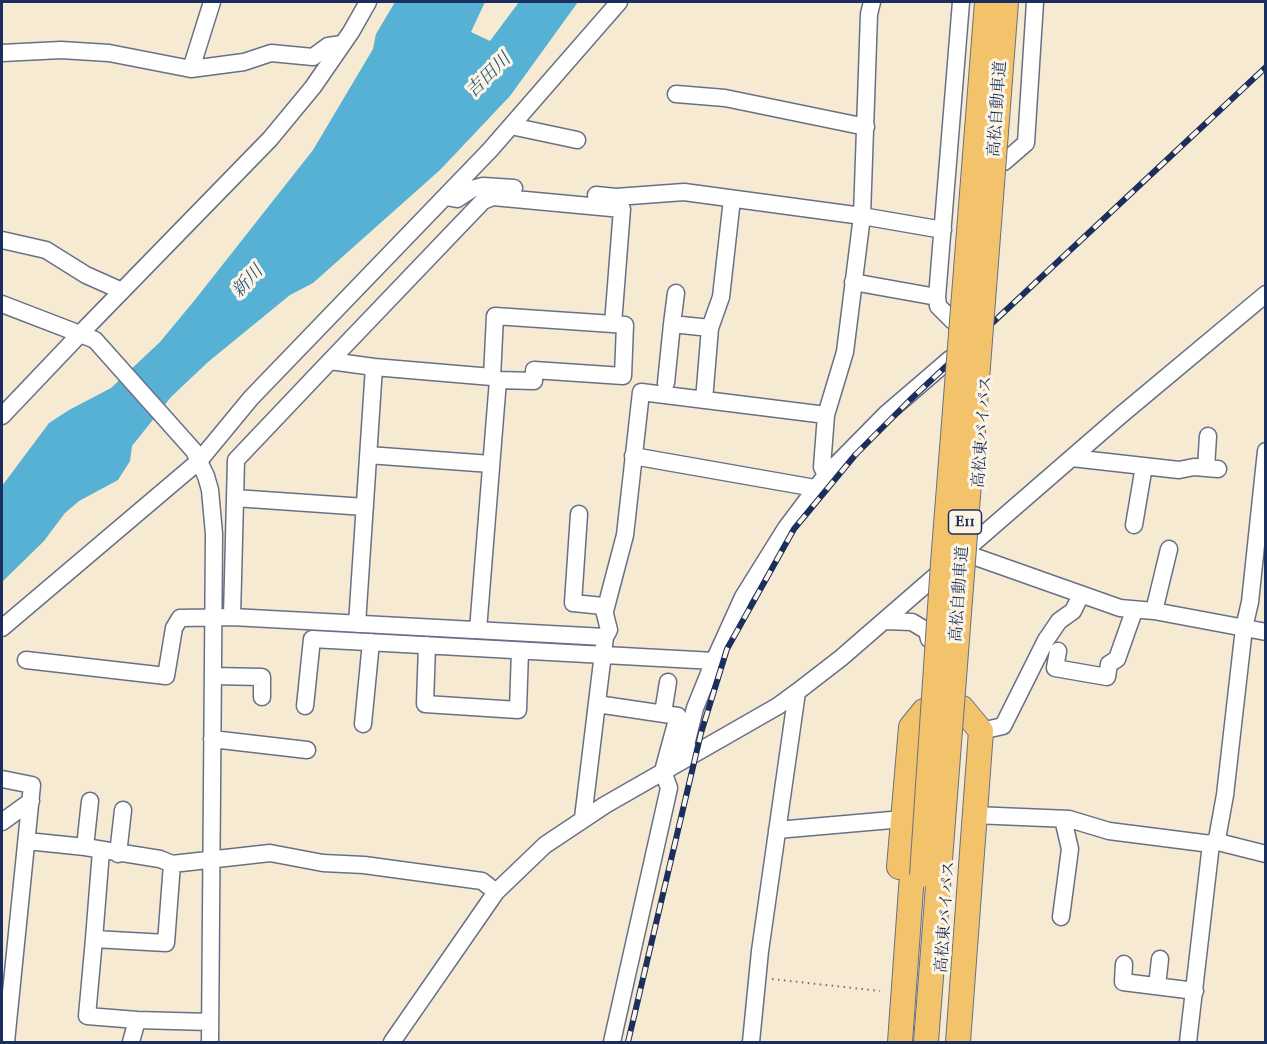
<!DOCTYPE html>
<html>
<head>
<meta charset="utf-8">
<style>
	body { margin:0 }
	#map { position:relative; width:1267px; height:1044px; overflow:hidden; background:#f7ead2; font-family:"IM FELL French Canon",serif }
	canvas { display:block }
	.frame { position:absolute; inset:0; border:3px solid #1b2f5e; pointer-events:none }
</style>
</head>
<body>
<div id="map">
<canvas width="1267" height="1044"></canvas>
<div class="frame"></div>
</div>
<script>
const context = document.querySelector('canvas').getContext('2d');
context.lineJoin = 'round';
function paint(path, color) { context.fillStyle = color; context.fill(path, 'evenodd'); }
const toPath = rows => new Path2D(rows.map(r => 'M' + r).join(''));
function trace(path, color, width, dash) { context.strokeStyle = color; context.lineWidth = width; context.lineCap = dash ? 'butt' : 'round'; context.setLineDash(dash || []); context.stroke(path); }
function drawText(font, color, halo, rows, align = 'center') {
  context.font = font + ' "IM FELL French Canon","Noto Serif JP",serif'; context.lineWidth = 6; context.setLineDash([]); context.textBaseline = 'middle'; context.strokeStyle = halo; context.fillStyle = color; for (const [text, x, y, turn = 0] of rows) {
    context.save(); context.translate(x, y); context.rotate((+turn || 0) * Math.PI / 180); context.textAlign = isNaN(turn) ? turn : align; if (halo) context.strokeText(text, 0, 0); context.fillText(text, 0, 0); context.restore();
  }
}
paint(toPath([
	[395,2,485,2,471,32,490,41,519,2,578,2,510,96,440,170,313,283,290,295,208,362,171,397,132,446,130,461,118,480,79,501,65,513,44,541,2,582,2,486,49,423,69,410,111,388,160,342,194,301,313,150,373,49,376,34]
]), '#56b1d4');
const minor = toPath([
	[2,53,61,50,109,53,191,69,244,62,271,53,313,57,328,46,342,44],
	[191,69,212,2],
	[676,94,725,98,866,127],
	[511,126,577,140],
	[1004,162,1026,143,1035,2],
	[596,195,616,197,684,192,862,216,943,230],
	[446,197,457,199,472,189,483,186,514,188],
	[2,240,46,250,86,275,122,291],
	[853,282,931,296],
	[2,304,80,334,2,416],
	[953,321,938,306,937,297,961,2],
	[672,324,676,293],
	[330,361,483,201,493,197,622,209,613,324,495,316,492,377],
	[498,380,534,381,534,370,623,376,625,325,613,324],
	[666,383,672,324,710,328],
	[704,400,710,328,721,297,732,199],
	[826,415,822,467,826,475],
	[368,455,491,464],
	[633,456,815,488],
	[1072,458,1179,470,1194,467,1218,469],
	[1206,468,1208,436],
	[235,498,365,507],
	[579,514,573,603,603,606,609,630,605,637],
	[1134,525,1144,466],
	[973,556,1120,608,1154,611,1266,632],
	[605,611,625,535,641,392,826,415,845,352,862,216,869,14,872,2],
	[1154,611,1169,549],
	[232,617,236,460,330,361,374,367],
	[885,621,912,622,927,631,929,639],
	[357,624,374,367,492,377,498,380,478,630],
	[2,628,199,461,251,398,490,150,619,2],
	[427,645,425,704,518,710,520,651],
	[1058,651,1055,668,1107,677,1109,664,1117,659,1134,611],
	[26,660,166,676,174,628,180,618,232,617,605,637,583,818],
	[213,676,262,677,262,697],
	[597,704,678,716,663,771,669,788,612,1042],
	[305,706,312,639,714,661],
	[663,713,668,682],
	[363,724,371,642],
	[981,731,1003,726,1046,640,1059,621,1073,611,1081,595],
	[212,739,307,750],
	[682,761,695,708,714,661,743,597,786,528,826,475,886,414,950,359],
	[2,779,32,785,6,1042],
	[974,815,1069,819,1109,831,1211,844],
	[2,822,31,801],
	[777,830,903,819],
	[27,841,85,847,160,859,172,864,270,853,323,863,364,865,482,881,496,892],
	[1214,841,1266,854],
	[85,847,90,801],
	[101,851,94,939,166,943,172,864],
	[118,854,123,810],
	[1061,917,1070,849,1063,819],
	[94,939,87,1016,137,1020,131,1042],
	[1124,964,1123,982,1195,991],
	[1157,986,1160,959],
	[137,1020,210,1022],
	[210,1042,214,534,210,490,206,476,194,451,95,340,80,334,270,139,313,87,351,32,368,2],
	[392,1042,496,892,545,845,605,805,778,706,797,692,841,658,1121,415,1266,294],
	[751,1042,760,951,797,692],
	[1188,1042,1211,844,1217,839,1225,795,1244,628,1250,602,1266,451]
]);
const highway = toPath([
	[899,867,911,727,924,711],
	[900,1042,914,847],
	[958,1042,981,731,962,708]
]);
trace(minor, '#687087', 19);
trace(highway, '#687087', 26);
trace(toPath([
	[772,979,880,991]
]), '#687087', 2, [1.5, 4.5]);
trace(minor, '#fff', 16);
trace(highway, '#f2c36a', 24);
const rail = toPath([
	[628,1042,701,733,727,649,794,529,856,454,910,400,1266,67]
]);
trace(rail, '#1b2f5e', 6);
trace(rail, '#fcf5e5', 4, [11]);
const highwayBridge = toPath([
	[922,875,943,563,987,2],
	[926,1042,1006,2]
]);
trace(highwayBridge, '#687087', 26, []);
trace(highwayBridge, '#f2c36a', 24);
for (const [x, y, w] of [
	[965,522,33]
]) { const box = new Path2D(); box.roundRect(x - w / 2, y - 12, w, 24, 4.5); context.fillStyle = '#fcf5e5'; context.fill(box); trace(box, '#1b2f5e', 1.5); }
drawText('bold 15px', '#1b2f5e', null, [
	["E11",965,522]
]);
drawText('16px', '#1b2f5e', '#fcf5e5', [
	["高松自動車道",998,109,-86],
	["高松東バイパス",983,432,-86],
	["高松自動車道",960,594,-86],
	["高松東バイパス",946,917,-86]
]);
drawText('italic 18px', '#2d5681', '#fcf5e5', [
	["吉田川",489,76,-45],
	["新川",248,282,-47]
]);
</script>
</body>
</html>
